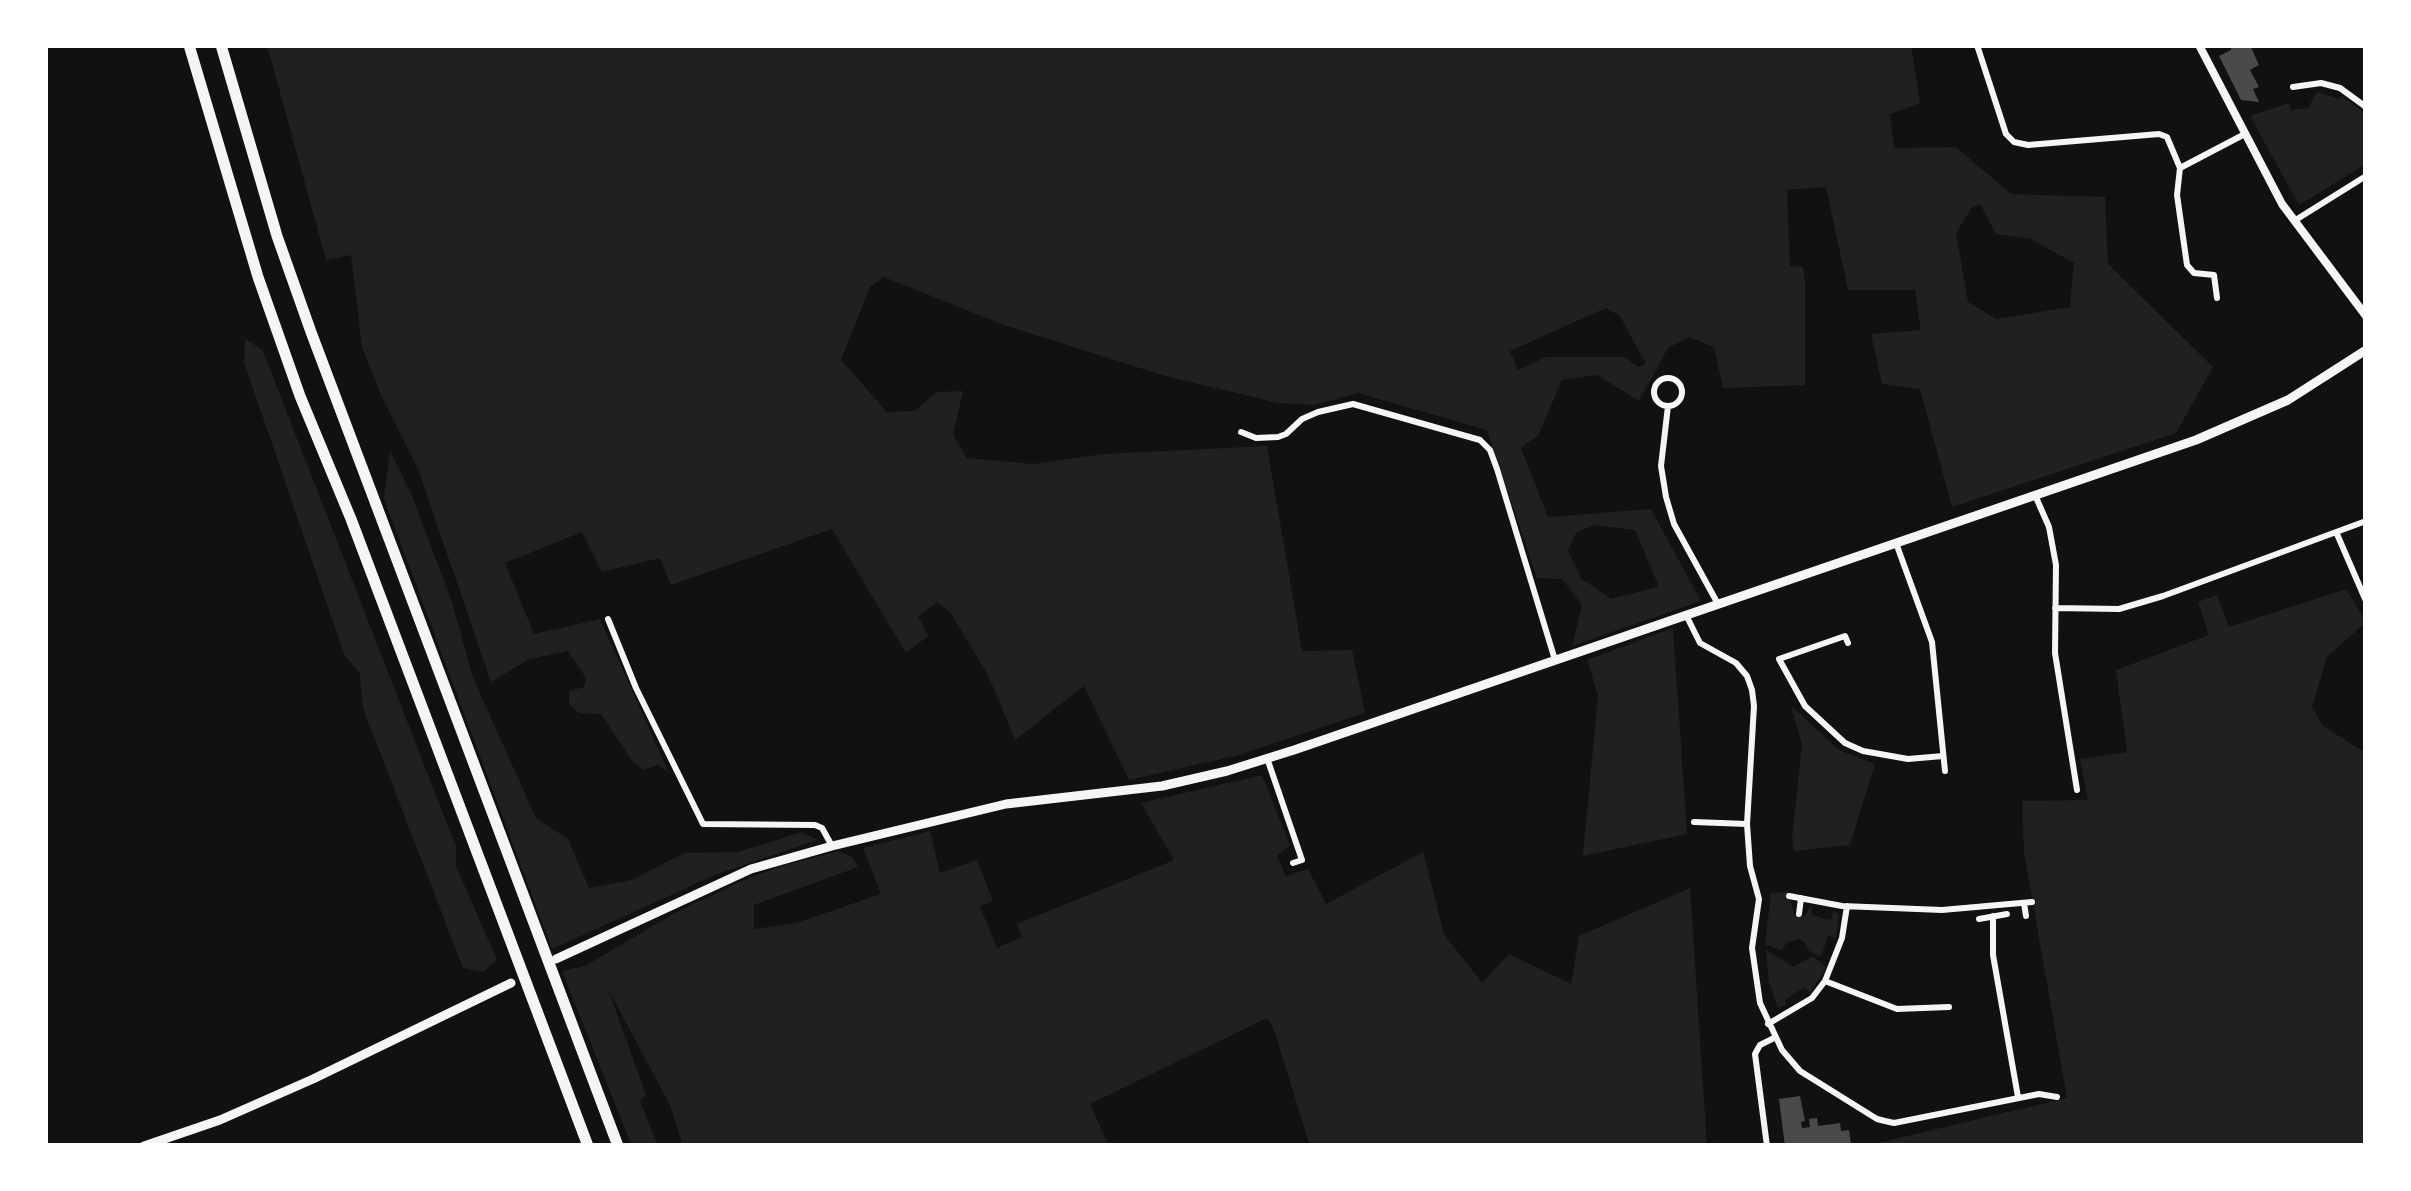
<!DOCTYPE html>
<html>
<head>
<meta charset="utf-8">
<style>
	body { margin:0 }
	#map { position:relative; width:2411px; height:1191px; overflow:hidden; background:#111; font-family:Poppins,sans-serif }
	canvas { display:block }
	.frame { position:absolute; inset:0; border:48px solid #fff; pointer-events:none }
</style>
</head>
<body>
<div id="map">
<canvas width="2411" height="1191"></canvas>
<div class="frame"></div>
</div>
<script>
const context = document.querySelector('canvas').getContext('2d');
context.lineJoin = 'round';
function paint(path, color) { context.fillStyle = color; context.fill(path, 'evenodd'); }
const toPath = rows => new Path2D(rows.map(r => 'M' + r).join(''));
function trace(path, color, width, dash) { context.strokeStyle = color; context.lineWidth = width; context.lineCap = dash ? 'butt' : 'round'; context.setLineDash(dash || []); context.stroke(path); }
paint(toPath([
	[267,45,1911,45,1920,103,1890,114,1894,148,1956,147,2011,194,2105,197,2108,264,2213,367,2176,433,1952,507,1920,389,1882,384,1871,334,1921,330,1915,290,1848,290,1826,187,1787,190,1790,266,1803,267,1805,281,1805,385,1723,388,1714,347,1689,337,1668,348,1639,401,1597,375,1562,380,1539,434,1521,448,1548,517,1651,509,1701,601,1572,646,1582,605,1562,579,1537,578,1487,430,1358,393,1314,405,1278,403,1162,375,1004,325,884,277,870,287,841,360,887,412,914,411,937,392,963,391,953,435,967,458,1033,464,1103,454,1267,446,1302,651,1352,650,1365,713,1239,755,1129,780,1084,686,1015,740,989,677,950,612,937,602,918,616,928,636,906,653,832,529,671,585,660,558,602,572,582,532,505,563,534,634,600,619,669,773,658,765,643,770,632,761,601,714,579,713,569,704,569,691,584,687,586,678,568,651,529,659,491,682,418,469,381,395,362,347,351,255,326,260],
	[1980,204,1996,234,2031,239,2074,263,2070,307,1996,319,1968,302,1956,233,1972,207],
	[1606,308,1620,316,1646,364,1638,367,1625,357,1546,357,1518,370,1510,351],
	[1593,525,1635,530,1659,587,1611,599,1581,578,1568,551,1576,533],
	[2317,92,2340,99,2342,96,2366,114,2366,164,2299,205,2250,116,2289,103,2291,110,2308,108],
	[245,338,263,351,456,847,456,866,497,960,483,972,463,968,363,708,360,674,344,654,244,362],
	[390,451,412,496,452,602,473,678,536,818,568,839,589,888,632,880,684,853,738,852,802,832,817,840,715,875,552,949,384,499],
	[2346,589,2366,622,2327,657,2312,707,2323,726,2366,753,2366,1146,1865,1146,2067,1098,2024,852,2022,801,2088,800,2080,759,2127,752,2116,670,2209,635,2198,602,2217,595,2229,627],
	[1673,628,1687,834,1583,856,1598,695,1587,660],
	[1791,706,1839,750,1875,764,1850,845,1794,851,1792,838,1802,745],
	[1262,775,1290,845,1277,856,1286,876,1308,869,1326,904,1423,852,1444,934,1482,983,1509,954,1571,984,1579,936,1690,888,1707,1146,1310,1146,1273,1027,1267,1018,1090,1104,1109,1146,683,1146,670,1105,608,989,646,1095,640,1101,658,1146,632,1146,562,971,585,966,673,914,744,880,782,866,839,851,852,857,858,867,754,905,754,929,796,923,881,894,863,848,930,831,940,873,977,860,993,901,980,906,997,948,1022,937,1017,924,1174,860,1141,803],
	[1788,892,1794,914,1805,916,1811,905,1812,915,1831,920,1833,911,1839,914,1836,937,1828,936,1821,957,1809,951,1805,943,1799,939,1788,942,1781,950,1765,944,1771,893],
	[1766,950,1794,967,1812,956,1826,967,1810,993,1804,987,1785,1000,1787,1005,1778,1008,1769,982]
]), '#202020');
paint(toPath([
	[2231,45,2250,45,2259,65,2250,70,2259,87,2253,89,2259,102,2241,100,2219,56,2231,50],
	[1800,1096,1805,1121,1801,1122,1802,1128,1810,1127,1809,1119,1817,1118,1818,1126,1840,1123,1841,1131,1849,1130,1851,1143,1785,1146,1779,1099]
]), '#4a4a4a');
trace(toPath([
	[1977,45,2006,134,2014,142,2028,145,2159,134,2167,137,2180,168,2243,135],
	[2293,87,2321,83,2340,88,2366,107],
	[2180,168,2177,195,2187,265,2194,273,2214,275,2217,298],
	[2294,221,2366,176],
	'1654 392a14 14 0 1 1 28 0a14 14 0 1 1-28 0Z',
	[1668,406,1661,466,1666,497,1674,524,1718,604],
	[1241,432,1256,438,1278,437,1286,434,1302,419,1318,412,1353,404,1480,440,1490,450,1497,469,1555,660],
	[2035,495,2049,527,2056,565,2055,653,2077,790],
	[2337,534,2366,601],
	[1896,543,1932,642,1945,771],
	[2055,608,2119,609,2163,596,2366,521],
	[1686,615,1700,643,1736,663,1747,676,1752,690,1754,706,1747,824,1750,866,1759,899,1752,948,1760,1003,1782,1050,1800,1071,1877,1119,1885,1121,1894,1123,2039,1094,2057,1097],
	[608,619,636,688,703,824,815,825,822,828,832,846],
	[1848,643,1845,636,1779,659,1805,706,1845,743,1863,751,1908,759,1943,756],
	[1267,758,1302,860,1293,863],
	[1694,822,1747,824],
	[1789,896,1842,906,1942,910,2032,902],
	[2024,903,2026,916],
	[1799,914,1801,898],
	[1993,916,1993,955,2018,1097],
	[1979,919,2007,914],
	[1825,981,1897,1009,1949,1007],
	[1768,1024,1812,998,1825,981,1842,938,1847,906],
	[1767,1146,1755,1054,1760,1045,1774,1038]
]), '#f5f5f5', 6);
trace(toPath([
	[2199,45,2282,204,2366,316]
]), '#f5f5f5', 8);
trace(toPath([
	[556,959,751,869,832,846,1006,804,1162,786,1227,771,1294,750,2196,440,2288,400,2366,350],
	[144,1146,220,1120,313,1079,511,983]
]), '#f5f5f5', 9);
trace(toPath([
	[189,45,258,277,300,396,351,519,588,1146],
	[221,45,277,236,311,332,618,1146]
]), '#f5f5f5', 11);
</script>
</body>
</html>
